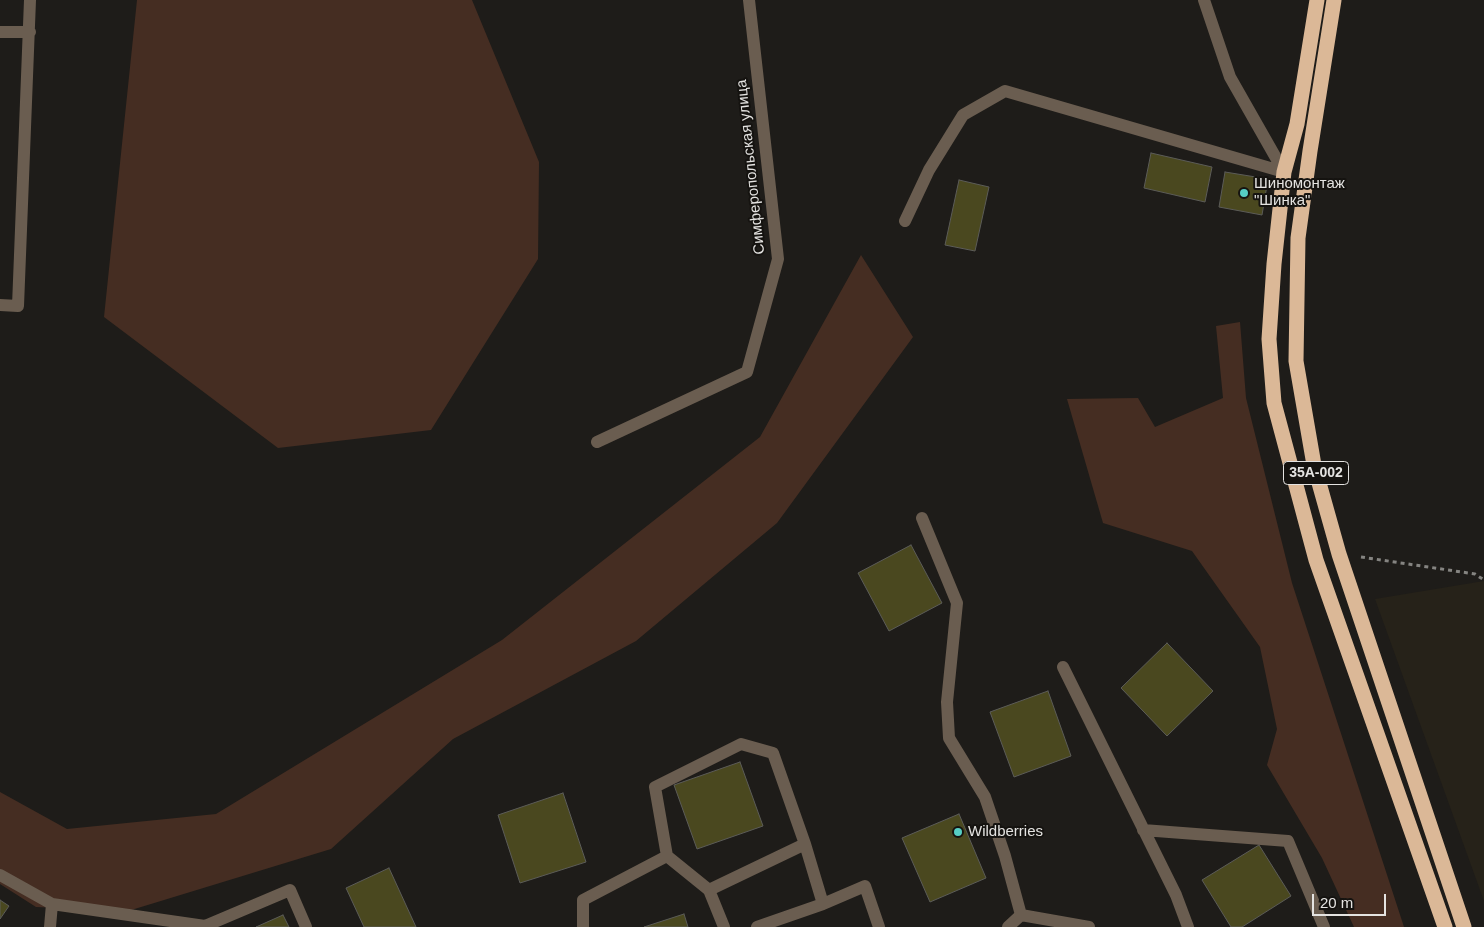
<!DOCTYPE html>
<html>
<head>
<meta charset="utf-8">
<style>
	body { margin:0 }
	#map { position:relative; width:1484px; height:927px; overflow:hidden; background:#1e1c19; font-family:Helvetica,sans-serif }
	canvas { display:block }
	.scale { position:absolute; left:1312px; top:894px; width:74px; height:22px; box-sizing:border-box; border:2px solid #e4e3e1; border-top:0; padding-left:6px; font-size:15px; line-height:18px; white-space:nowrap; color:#e4e3e1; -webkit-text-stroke:4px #151310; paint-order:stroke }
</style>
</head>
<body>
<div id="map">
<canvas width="1484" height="927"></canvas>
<div class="scale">20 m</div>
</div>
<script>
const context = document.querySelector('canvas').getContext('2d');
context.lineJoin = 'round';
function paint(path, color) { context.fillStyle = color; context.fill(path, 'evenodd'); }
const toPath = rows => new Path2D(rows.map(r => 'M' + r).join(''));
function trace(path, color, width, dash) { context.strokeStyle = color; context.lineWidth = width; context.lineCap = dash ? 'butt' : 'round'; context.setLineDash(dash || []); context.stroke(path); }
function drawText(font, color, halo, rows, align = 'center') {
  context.font = font + ' Helvetica,sans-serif'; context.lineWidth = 4; context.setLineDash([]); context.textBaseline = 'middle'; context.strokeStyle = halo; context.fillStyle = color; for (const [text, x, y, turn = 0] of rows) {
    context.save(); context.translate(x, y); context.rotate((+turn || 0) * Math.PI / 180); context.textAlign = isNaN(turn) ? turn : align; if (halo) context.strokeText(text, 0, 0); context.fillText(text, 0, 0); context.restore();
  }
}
paint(toPath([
	[1484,581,1484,901,1375,599]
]), '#262219');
paint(toPath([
	[137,0,472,0,539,162,538,259,431,430,278,448,104,317],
	[861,255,913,337,777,523,636,641,453,739,331,849,128,911,36,907,0,884,0,792,67,829,216,814,502,640,760,437],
	[1240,322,1246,398,1292,583,1404,927,1354,927,1322,858,1267,765,1277,729,1260,647,1192,551,1103,523,1067,399,1138,398,1155,427,1223,398,1216,326]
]), '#452d22');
const building = toPath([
	[1151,153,1212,167,1205,202,1144,188,1151,153],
	[1225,172,1268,179,1262,215,1219,207,1225,172],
	[959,180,989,187,975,251,945,245,959,180],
	[911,545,942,603,889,631,858,573,911,545],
	[1167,643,1213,691,1167,736,1121,688,1167,643],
	[1048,691,1071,756,1014,777,990,712,1048,691],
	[740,762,763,826,697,849,674,785,740,762],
	[563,793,586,862,520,883,498,815,563,793],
	[959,814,986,878,930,902,902,838,959,814],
	[1259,845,1291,896,1242,927,1231,927,1202,880,1259,845],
	[389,868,416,927,364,927,346,888,389,868],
	[0,900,9,906,0,919,0,900],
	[684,914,688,927,644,927,684,914],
	[283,915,289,927,256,927,283,915]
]);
paint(building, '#4a481f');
trace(building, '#5c5c58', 1);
trace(toPath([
	[1361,557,1475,574,1484,580]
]), '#858481', 3, [4, 4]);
trace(toPath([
	[1204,0,1230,77,1284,172],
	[0,32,30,32],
	[905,221,929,170,963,115,1005,91,1284,172],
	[0,305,18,306,30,0],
	[597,442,747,372,778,259,749,0],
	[922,518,957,603,947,702,949,738,985,797,1005,856,1021,915,1008,927],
	[1063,667,1176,895,1188,927],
	[1143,830,1288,841,1324,927],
	[667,856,655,787,741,744,773,753,805,844,823,904],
	[0,875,52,904,205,926,290,890,306,927],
	[709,890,805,844],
	[1021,915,1089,927],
	[50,927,52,904],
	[583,927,583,900,667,856,709,890,724,927],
	[757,927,823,904,865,886,879,927]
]), '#6a5d50', 12);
trace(toPath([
	[1317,0,1297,124,1284,172,1274,264,1269,339,1274,403,1316,560,1445,927],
	[1334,0,1310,151,1298,238,1296,361,1314,465,1339,554,1464,927]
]), '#dbb897', 15);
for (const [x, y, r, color] of [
	[1244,193,5,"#56cec4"],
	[958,832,5,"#56cec4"]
]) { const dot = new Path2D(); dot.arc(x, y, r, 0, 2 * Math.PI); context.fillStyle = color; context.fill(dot); trace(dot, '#151310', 2); }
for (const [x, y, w] of [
	[1316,473,65]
]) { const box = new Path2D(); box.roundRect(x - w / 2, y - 11.5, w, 23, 4); context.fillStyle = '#151310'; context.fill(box); trace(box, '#e4e3e1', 1); }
drawText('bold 14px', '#e4e3e1', null, [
	["35А-002",1316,473]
]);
drawText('15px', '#e4e3e1', '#151310', [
	["Симферопольская улица",751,167,-96]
]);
drawText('15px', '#e4e3e1', '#151310', [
	["Шиномонтаж",1254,184],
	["\"Шинка\"",1254,201],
	["Wildberries",968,832]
], 'left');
</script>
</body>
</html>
